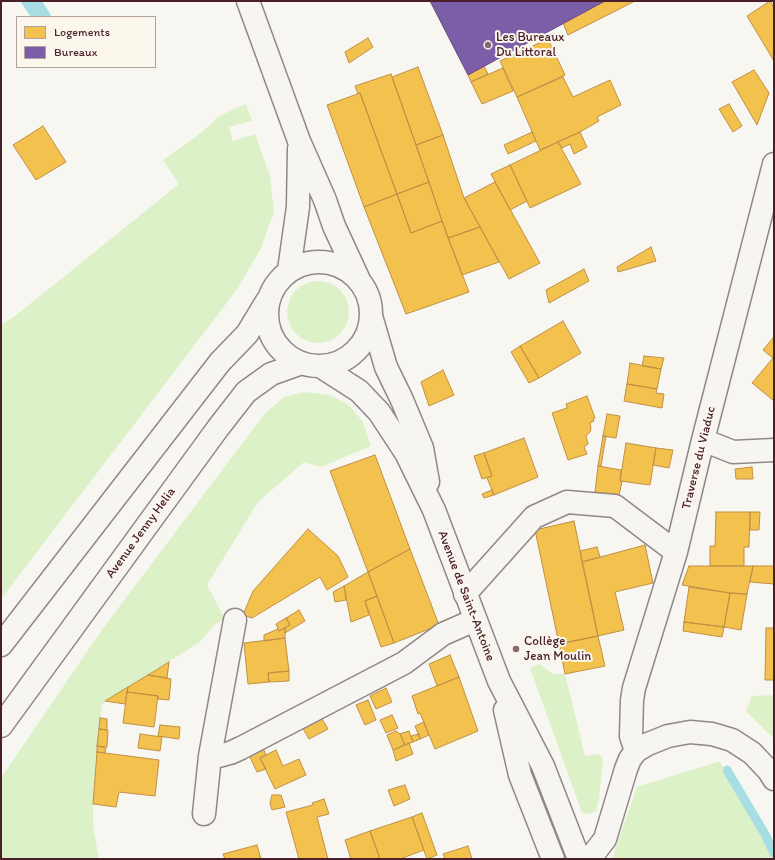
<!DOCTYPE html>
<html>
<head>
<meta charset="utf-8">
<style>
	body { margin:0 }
	#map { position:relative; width:775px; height:860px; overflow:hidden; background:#f8f6f0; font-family:Itim,sans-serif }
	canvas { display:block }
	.frame { position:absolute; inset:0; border:2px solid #4a1f2b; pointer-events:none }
	.legend { position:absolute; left:16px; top:16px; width:140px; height:52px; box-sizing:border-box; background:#fbf7ec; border:1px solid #b4a19f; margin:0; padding:5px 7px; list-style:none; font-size:12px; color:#4a1f2b }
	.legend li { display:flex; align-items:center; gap:8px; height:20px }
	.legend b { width:20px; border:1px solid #b4a19f }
</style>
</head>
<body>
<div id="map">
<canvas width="775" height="860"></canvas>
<div class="frame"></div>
<ul class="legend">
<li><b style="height:11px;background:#f2c14e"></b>Logements</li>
<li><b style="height:11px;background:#7b5ea7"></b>Bureaux</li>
</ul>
</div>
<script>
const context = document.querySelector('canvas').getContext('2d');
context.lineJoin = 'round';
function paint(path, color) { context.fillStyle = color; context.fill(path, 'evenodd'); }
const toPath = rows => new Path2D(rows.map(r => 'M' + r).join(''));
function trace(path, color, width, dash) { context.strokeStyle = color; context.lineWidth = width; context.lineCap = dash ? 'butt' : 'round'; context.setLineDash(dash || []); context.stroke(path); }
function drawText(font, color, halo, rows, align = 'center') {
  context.font = font + ' Itim,sans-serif'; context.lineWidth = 4; context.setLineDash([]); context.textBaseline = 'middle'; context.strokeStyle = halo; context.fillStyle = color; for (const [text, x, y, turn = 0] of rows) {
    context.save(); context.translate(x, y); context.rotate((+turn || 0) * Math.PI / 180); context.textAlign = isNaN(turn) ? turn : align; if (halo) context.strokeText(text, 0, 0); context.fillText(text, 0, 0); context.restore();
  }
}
paint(toPath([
	[246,104,252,121,229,127,233,141,255,134,270,176,274,212,261,248,238,288,1,599,1,325,15,316,179,184,163,160,201,133,219,116],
	'287 312a31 31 0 1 1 62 0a31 31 0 1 1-62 0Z',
	[305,392,329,395,348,404,363,422,371,446,321,467,304,462,258,502,207,585,225,619,214,625,200,642,102,704,93,804,93,826,99,859,1,859,1,778,101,631,265,413,284,397],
	[540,664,553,674,565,674,585,756,599,754,603,759,599,798,596,812,587,814,582,813,530,668],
	[774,695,774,739,746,711,752,696],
	[717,762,720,762,763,834,774,859,612,859,637,787]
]), '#dcf1c8');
paint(toPath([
	[20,1,42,1,51,15,49,17,31,17]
]), '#a6dee3');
const homes = toPath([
	[605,1,635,1,568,35,563,23,605,1],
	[770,1,774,7,774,61,747,16,770,1],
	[368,38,373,47,349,63,345,52,368,38],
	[548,39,565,75,517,97,500,61,548,39],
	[484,66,488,74,471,82,468,75,484,66],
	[418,67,443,135,416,145,392,77,418,67],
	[503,68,513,91,482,104,471,82,503,68],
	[754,70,769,93,757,125,732,82,754,70],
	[391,74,429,182,397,194,360,93,358,94,355,86,391,74],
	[563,77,573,97,610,80,621,105,597,117,599,121,580,132,540,150,517,97,563,77],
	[360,93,397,194,364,207,327,105,360,93],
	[729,104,742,126,733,132,719,109,729,104],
	[43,126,66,162,36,180,13,145,43,126],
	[532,132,536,141,508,154,504,145,532,132],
	[580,132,587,147,574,154,570,144,562,148,558,142,580,132],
	[443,135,464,198,480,227,448,238,416,145,443,135],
	[558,142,581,184,530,208,510,165,558,142],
	[510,165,527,201,510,210,491,174,510,165],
	[429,182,442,221,411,233,397,194,429,182],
	[495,182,540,263,509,279,464,198,495,182],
	[397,194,411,233,442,221,469,292,406,314,364,207,397,194],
	[480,227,499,262,462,275,448,238,480,227],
	[651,247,656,261,618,272,617,267,651,247],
	[584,269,589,281,549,303,546,290,584,269],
	[563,321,581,353,539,378,520,346,563,321],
	[773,338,774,339,774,401,752,383,773,358,763,350,773,338],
	[520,346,539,378,529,383,511,352,520,346],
	[644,356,664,358,661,369,642,366,644,356],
	[630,363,661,369,657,389,627,384,630,363],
	[443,370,454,395,429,406,421,382,443,370],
	[627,384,657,389,656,393,664,394,662,408,624,401,627,384],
	[587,396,595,418,593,419,594,421,590,423,591,428,590,432,586,436,588,444,584,447,587,454,568,460,552,413,567,408,566,404,587,396],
	[607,414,620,416,616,438,603,436,607,414],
	[603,436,606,436,601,466,598,466,603,436],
	[524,438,538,477,494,495,487,478,492,476,484,453,524,438],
	[626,443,656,448,650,485,620,481,626,443],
	[656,448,673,450,669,468,653,465,656,448],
	[484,453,492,476,482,479,474,456,484,453],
	[375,455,410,549,368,572,330,471,375,455],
	[598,466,621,470,620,481,622,481,619,496,595,492,598,466],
	[752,467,753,479,736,479,735,469,752,467],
	[492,490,494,495,484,498,482,494,492,490],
	[716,512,750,512,749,547,744,547,744,566,710,566,710,546,715,546,716,512],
	[750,512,760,512,759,530,750,530,750,512],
	[574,521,598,636,559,644,535,530,574,521],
	[308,529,338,556,348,577,327,590,320,577,252,618,243,615,253,591,308,529],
	[645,545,653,583,615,592,624,630,598,636,582,562,645,545],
	[597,547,600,557,582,562,580,551,597,547],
	[410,549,439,625,394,643,368,572,410,549],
	[689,566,753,566,747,594,730,593,682,585,689,566],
	[753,566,774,566,774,584,750,582,753,566],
	[368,572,377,596,365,601,369,615,351,622,344,586,368,572],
	[344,586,346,600,335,602,333,592,344,586],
	[689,587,730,593,724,627,684,622,689,587],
	[730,593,747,594,741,630,724,627,730,593],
	[377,596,394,643,381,647,365,601,377,596],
	[299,610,305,621,285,633,285,628,290,625,286,618,299,610],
	[286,618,290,625,279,631,276,624,286,618],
	[684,622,724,627,722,637,683,631,684,622],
	[285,628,285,638,264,641,264,635,278,629,279,631,285,628],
	[766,628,774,628,774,680,765,680,766,628],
	[598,636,605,666,565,674,559,644,598,636],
	[285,638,289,671,268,673,269,682,248,684,244,643,285,638],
	[450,655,459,677,437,686,429,664,450,655],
	[169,662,167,678,148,675,169,662],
	[289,671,289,681,269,682,268,673,289,671],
	[148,675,171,679,169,700,158,699,158,696,127,692,128,687,148,675],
	[459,677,478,731,435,749,420,713,418,714,412,696,459,677],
	[128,687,125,704,105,701,118,693,128,687],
	[386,688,392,702,376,709,370,696,386,688],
	[127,692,158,696,154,727,123,723,127,692],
	[368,700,376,720,365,725,356,705,368,700],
	[392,715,398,728,386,733,380,720,392,715],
	[321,717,328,729,309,739,302,727,321,717],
	[100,718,107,719,107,730,99,729,100,718],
	[424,722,429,735,420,739,415,726,424,722],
	[160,725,180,727,179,739,158,736,160,725],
	[99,729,108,730,107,747,97,746,99,729],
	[396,731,400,734,405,745,393,750,387,735,396,731],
	[409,731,413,742,405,745,400,734,409,731],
	[140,734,162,737,160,751,138,748,140,734],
	[419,734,420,739,413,742,411,736,419,734],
	[409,743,413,754,396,761,393,750,409,743],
	[97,746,106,748,105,753,97,752,97,746],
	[263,748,266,755,260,758,266,769,257,772,249,755,263,748],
	[276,750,283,766,299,759,306,775,275,789,260,758,276,750],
	[97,752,159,760,155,796,119,792,116,807,93,804,97,752],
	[405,785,410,799,394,806,388,790,405,785],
	[272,795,281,795,285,807,272,810,270,803,272,795],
	[324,799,329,814,317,817,328,859,299,859,286,812,313,805,312,803,324,799],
	[422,813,437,855,427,859,412,817,422,813],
	[412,817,424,850,400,859,380,859,370,831,412,817],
	[370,831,380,859,351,859,345,840,370,831],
	[257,845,261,859,225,859,223,854,257,845],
	[468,846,472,859,445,859,443,854,468,846]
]);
paint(homes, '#f2c14e');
trace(homes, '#c09044', 1);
const offices = toPath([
	[430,1,605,1,468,75,430,1]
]);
paint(offices, '#7b5ea7');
trace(offices, '#6c4b82', 1);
trace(toPath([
	[727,770,766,836,774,853]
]), '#a6dee3', 9);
const minor = toPath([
	[703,440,733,452,774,450],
	[465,594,534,517,567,502,615,506,676,552],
	[235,620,210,756,219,756,230,753,241,748,404,663,443,634,475,620],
	[636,751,631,736,632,700,634,688,676,552,703,440,774,164],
	[204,814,210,756]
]);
const tertiary = toPath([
	[248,1,299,141,325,200,334,226,359,280],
	'267 314a52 52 0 1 1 104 0a52 52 0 1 1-104 0Z',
	[289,270,298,207,299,149],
	[371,316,386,367,402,400,422,448,428,482],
	[320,366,359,391,379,412,406,453,434,510,499,681,543,766,579,859],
	[1,645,220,362,247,334,267,301],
	[505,710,520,775,553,859],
	[1,726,218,428,246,392,271,374,302,363],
	[587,859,595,852,605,839,626,769,630,759,636,751,648,744,668,736,690,732,712,734,732,740,752,753,769,771,774,779]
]);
trace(minor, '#918787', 25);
trace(tertiary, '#918787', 25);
trace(minor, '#f6f5f1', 22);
trace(tertiary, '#f6f5f1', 22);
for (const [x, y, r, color] of [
	[488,45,4,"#876a70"],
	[516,649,4,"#876a70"]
]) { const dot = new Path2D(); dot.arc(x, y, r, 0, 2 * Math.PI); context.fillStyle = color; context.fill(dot); trace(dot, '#fbf7ec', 1.5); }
drawText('13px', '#4a1f2b', '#fbf7ec', [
	["Les Bureaux",496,38],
	["Du Littoral",496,53],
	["Collège",524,642],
	["Jean Moulin",524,657]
], 'left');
drawText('13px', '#4a1f2b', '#fbf7ec', [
	["Traverse du Viaduc",699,458,-76],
	["Avenue Jenny Helia",141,533,-54],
	["Avenue de Saint-Antoine",466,596,69]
]);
</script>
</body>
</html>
